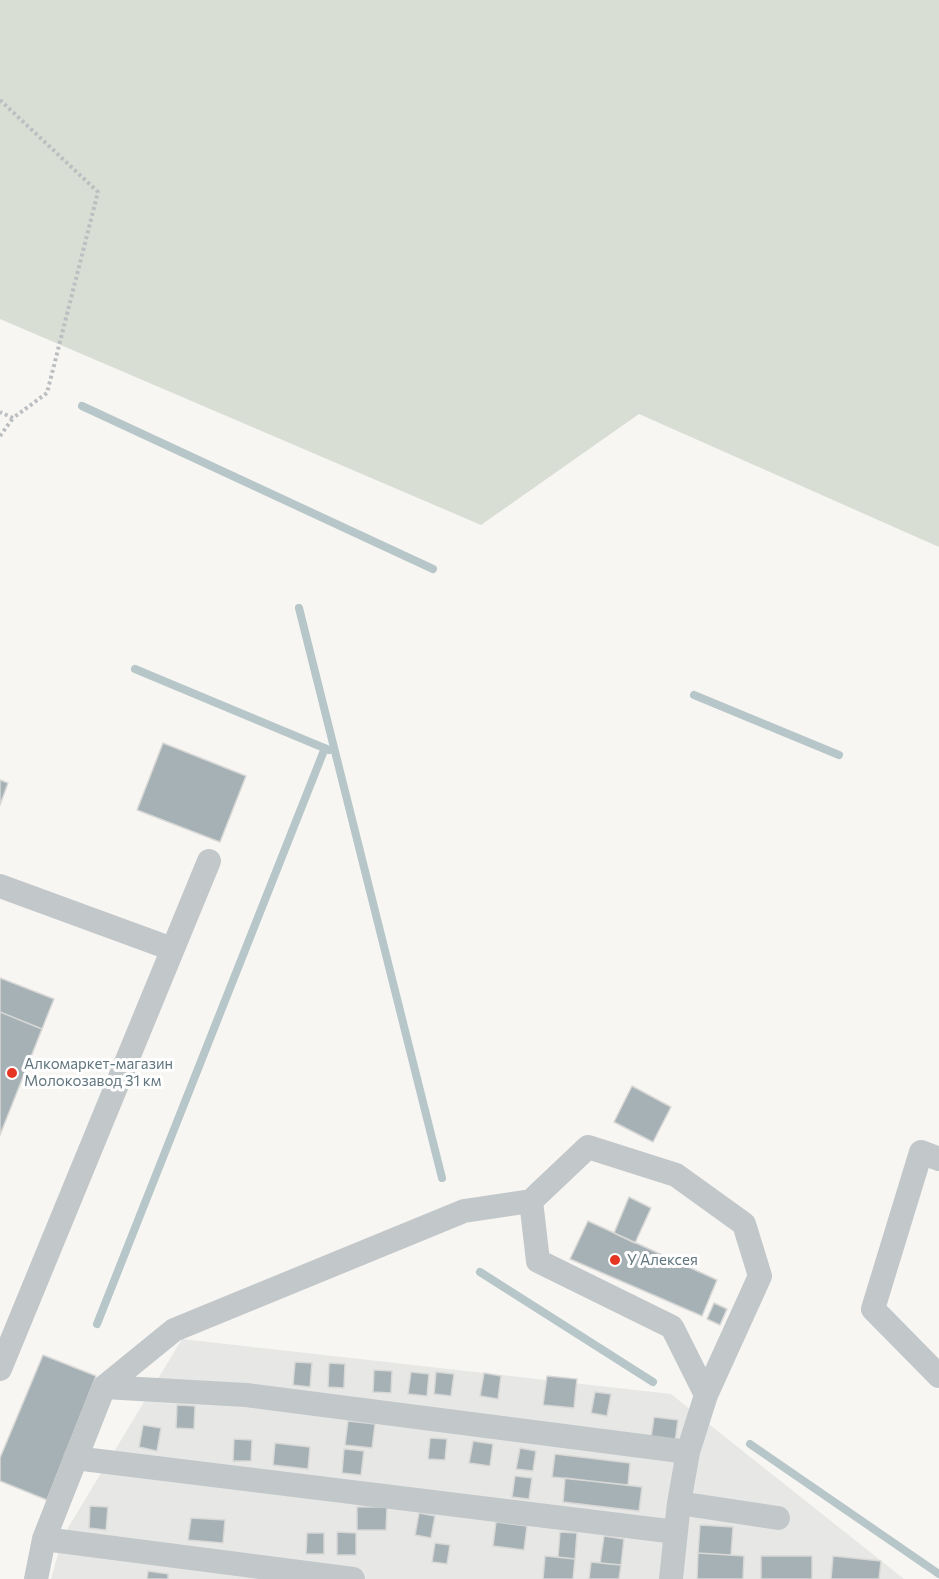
<!DOCTYPE html>
<html>
<head>
<meta charset="utf-8">
<style>
	body { margin:0 }
	canvas { display:block; background:#f7f6f3 }
</style>
</head>
<body>
<canvas width="939" height="1579"></canvas>
<script>
const context = document.querySelector('canvas').getContext('2d');
context.lineJoin = 'round';
function paint(path, color) { context.fillStyle = color; context.fill(path, 'evenodd'); }
const toPath = rows => new Path2D(rows.map(r => 'M' + r).join(''));
function trace(path, color, width, dash) { context.strokeStyle = color; context.lineWidth = width; context.lineCap = dash ? 'butt' : 'round'; context.setLineDash(dash || []); context.stroke(path); }
function drawText(font, color, halo, rows, align = 'center') {
  context.font = font + ' Commissioner,sans-serif'; context.lineWidth = 6; context.setLineDash([]); context.textBaseline = 'middle'; context.strokeStyle = halo; context.fillStyle = color; for (const [text, x, y, turn = 0] of rows) {
    context.save(); context.translate(x, y); context.rotate((+turn || 0) * Math.PI / 180); context.textAlign = isNaN(turn) ? turn : align; if (halo) context.strokeText(text, 0, 0); context.fillText(text, 0, 0); context.restore();
  }
}
paint(toPath([
	[182,1339,671,1394,904,1579,51,1579,63,1536]
]), '#e7e8e6');
paint(toPath([
	[0,0,939,0,939,547,639,414,481,525,0,319]
]), '#d9ded4');
trace(toPath([
	[82,406,433,569],
	[299,608,442,1178],
	[135,669,329,750],
	[694,695,839,755],
	[480,1272,653,1382],
	[97,1324,325,748],
	[750,1444,939,1574]
]), '#b7c6c8', 8);
const building = toPath([
	[163,743,246,776,220,842,137,810,163,743],
	[0,780,8,783,0,805,0,780],
	[0,978,54,999,42,1029,0,1012,0,978],
	[0,1012,42,1029,0,1135,0,1012],
	[632,1086,671,1107,653,1142,614,1122,632,1086],
	[629,1197,651,1208,635,1243,614,1233,629,1197],
	[588,1221,717,1280,702,1316,570,1259,588,1221],
	[714,1303,727,1309,720,1325,707,1319,714,1303],
	[43,1355,96,1376,47,1500,0,1481,0,1458,43,1355],
	[295,1362,312,1363,310,1387,293,1385,295,1362],
	[329,1363,345,1364,344,1388,328,1387,329,1363],
	[374,1370,392,1371,391,1393,373,1392,374,1370],
	[411,1372,429,1374,427,1396,408,1394,411,1372],
	[436,1372,454,1374,451,1396,434,1394,436,1372],
	[484,1373,501,1376,498,1399,480,1396,484,1373],
	[547,1376,577,1379,574,1408,543,1405,547,1376],
	[595,1392,611,1394,607,1416,591,1413,595,1392],
	[177,1405,195,1406,194,1429,176,1428,177,1405],
	[654,1417,678,1420,675,1442,651,1438,654,1417],
	[348,1421,375,1424,372,1448,345,1445,348,1421],
	[143,1425,161,1428,157,1451,139,1447,143,1425],
	[430,1438,447,1439,445,1460,428,1459,430,1438],
	[234,1439,252,1440,251,1461,233,1461,234,1439],
	[473,1441,493,1444,490,1466,469,1463,473,1441],
	[275,1443,310,1447,308,1469,273,1465,275,1443],
	[520,1448,536,1451,533,1471,516,1469,520,1448],
	[344,1449,364,1451,361,1475,342,1473,344,1449],
	[555,1454,630,1463,628,1485,552,1477,555,1454],
	[515,1476,532,1478,529,1499,512,1497,515,1476],
	[565,1478,642,1487,639,1511,563,1502,565,1478],
	[90,1506,108,1507,106,1530,89,1528,90,1506],
	[357,1507,387,1507,386,1530,357,1530,357,1507],
	[419,1513,435,1516,431,1538,415,1535,419,1513],
	[191,1518,225,1520,223,1543,188,1540,191,1518],
	[496,1522,527,1526,524,1550,493,1546,496,1522],
	[700,1525,733,1527,731,1555,698,1553,700,1525],
	[337,1532,356,1533,356,1555,337,1555,337,1532],
	[560,1532,577,1533,575,1559,558,1557,560,1532],
	[307,1533,324,1533,324,1554,306,1554,307,1533],
	[604,1536,624,1539,621,1565,600,1563,604,1536],
	[435,1543,450,1545,447,1564,432,1562,435,1543],
	[698,1553,744,1556,743,1579,697,1579,698,1553],
	[545,1556,575,1559,573,1579,543,1579,545,1556],
	[761,1556,812,1556,812,1579,761,1579,761,1556],
	[833,1556,881,1561,879,1579,831,1579,833,1556],
	[591,1562,621,1565,619,1579,589,1579,591,1562],
	[148,1571,168,1574,168,1579,147,1579,148,1571]
]);
paint(building, '#a6b1b5');
trace(building, '#d8d8d6', 1.5);
trace(toPath([
	[0,100,98,192,47,393,13,418,0,412],
	[0,436,13,418]
]), '#bcbfc1', 4, [3, 3]);
trace(toPath([
	[0,886,172,949],
	[939,1159,921,1152,873,1309,939,1376],
	[0,1369,209,861],
	[104,1387,246,1395,688,1452],
	[75,1458,676,1532],
	[679,1503,778,1518],
	[44,1539,353,1579],
	[36,1579,44,1539,104,1387,174,1330,464,1211,531,1201],
	[671,1579,679,1503,688,1452,706,1395,760,1276,744,1224,676,1175,588,1147,531,1201,538,1261,672,1327,706,1395]
]), '#c2c7c9', 24);
for (const [x, y, r, color] of [
	[12,1073,6,"#e73523"],
	[615,1260,6,"#e73523"]
]) { const dot = new Path2D(); dot.arc(x, y, r, 0, 2 * Math.PI); context.fillStyle = color; context.fill(dot); trace(dot, '#fff', 2); }
drawText('15px', '#61767f', '#fff', [
	["Алкомаркет-магазин",24,1064],
	["Молокозавод 31 км",24,1081],
	["У Алексея",627,1260]
], 'left');
</script>
</body>
</html>
